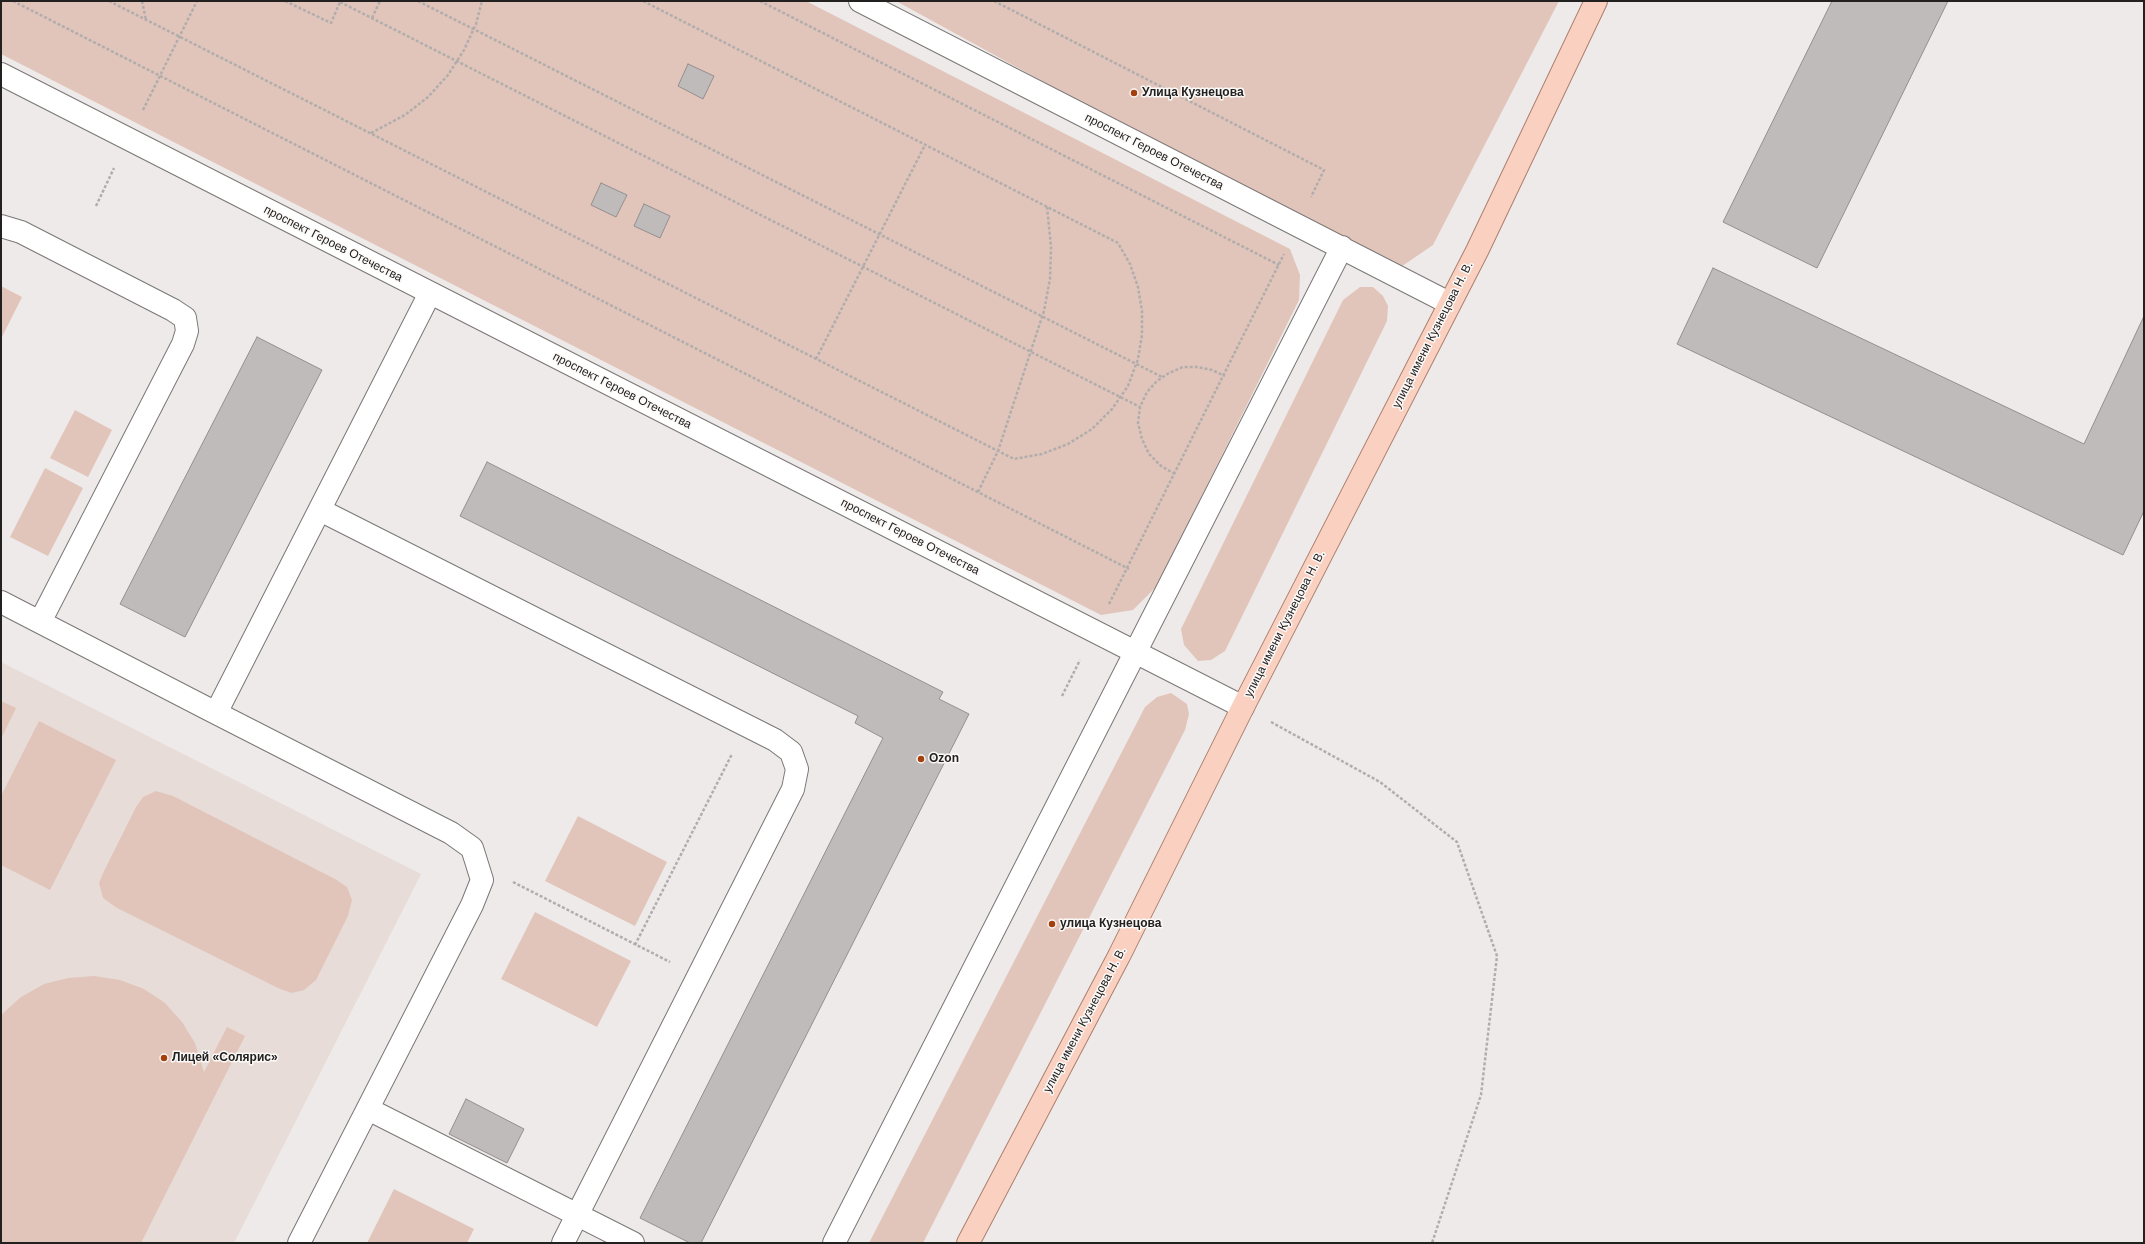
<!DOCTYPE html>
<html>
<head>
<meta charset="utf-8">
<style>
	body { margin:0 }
	#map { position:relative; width:2145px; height:1244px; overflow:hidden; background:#eeeae9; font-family:Arial,sans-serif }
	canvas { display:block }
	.frame { position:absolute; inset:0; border:2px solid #222120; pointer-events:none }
</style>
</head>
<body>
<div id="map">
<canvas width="2145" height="1244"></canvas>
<div class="frame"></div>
</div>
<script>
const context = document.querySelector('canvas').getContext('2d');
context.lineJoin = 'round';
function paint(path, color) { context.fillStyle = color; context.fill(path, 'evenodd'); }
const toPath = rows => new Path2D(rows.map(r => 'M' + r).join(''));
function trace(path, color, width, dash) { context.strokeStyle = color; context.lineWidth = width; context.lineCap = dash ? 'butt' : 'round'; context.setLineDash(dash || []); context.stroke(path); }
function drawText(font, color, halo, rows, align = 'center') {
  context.font = font + ' Arial,sans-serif'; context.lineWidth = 3; context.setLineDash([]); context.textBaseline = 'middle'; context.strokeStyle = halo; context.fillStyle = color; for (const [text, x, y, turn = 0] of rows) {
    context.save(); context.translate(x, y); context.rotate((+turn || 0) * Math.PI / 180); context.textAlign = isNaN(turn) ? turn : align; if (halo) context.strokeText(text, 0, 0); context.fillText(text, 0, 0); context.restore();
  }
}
paint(toPath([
	[1,662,421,874,234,1243,1,1243]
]), '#e7dcd7');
paint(toPath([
	[1,1,806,1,1290,249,1300,275,1299,300,1157,586,1133,610,1101,615,1,54],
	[896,1,1559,1,1433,245,1392,273],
	[1,286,22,297,1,339],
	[1360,287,1373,287,1383,296,1388,306,1387,321,1225,651,1211,660,1198,661,1184,645,1181,629,1343,300],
	[75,410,112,430,88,477,50,458],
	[45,468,83,488,48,556,10,537],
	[1171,693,1187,704,1189,714,1185,730,923,1243,869,1243,1145,707,1157,697],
	[1,701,16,708,1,739],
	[39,721,116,760,50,890,1,865,1,796],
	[156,791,173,796,335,879,347,887,352,900,348,916,316,980,304,990,292,993,280,989,117,908,103,898,99,883,104,871,136,807,143,797],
	[578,816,667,862,635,926,545,881],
	[535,912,631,961,597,1027,501,979],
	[94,976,120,980,144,989,165,1003,182,1022,195,1043,204,1072,227,1027,245,1036,141,1243,1,1243,1,1015,21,997,44,984,68,978],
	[394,1189,474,1229,467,1243,367,1243]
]), '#e2c5ba');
const building = toPath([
	[1832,1,1948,1,1817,268,1723,222,1832,1],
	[688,64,714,76,703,99,678,86,688,64],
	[601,183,627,195,616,217,591,205,601,183],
	[644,204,670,216,660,238,634,226,644,204],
	[1713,268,2084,444,2144,316,2144,511,2123,555,1677,344,1713,268],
	[257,337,322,370,185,637,120,604,257,337],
	[487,462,943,692,939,699,969,714,701,1243,690,1243,640,1218,883,738,855,723,858,716,460,516,487,462],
	[466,1099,524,1129,507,1163,449,1134,466,1099]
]);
paint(building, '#bfbbba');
trace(building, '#938f8e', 1);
const minor = toPath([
	[860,1,1449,303],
	[1,74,1243,707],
	[1,226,21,232,173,310,185,318,187,331,183,344,40,622],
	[320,510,775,740,791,752,797,769,793,789,563,1243],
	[1,602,216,713],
	[368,1109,633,1243],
	[299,1243,472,905,482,880,472,848,451,833,216,713,430,293],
	[834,1243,1342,247]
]);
const major = toPath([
	[968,1243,1119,956,1243,707,1477,251,1596,1]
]);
trace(minor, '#7a7776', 24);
trace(major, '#ac7f6d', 24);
trace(toPath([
	[13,1,1129,569],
	[109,1,1014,459,1042,454,1068,444,1092,429,1112,409,1128,386,1138,359,1142,335,1142,311,1138,287,1130,264,1118,243,643,1],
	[142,1,146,20],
	[285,1,331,23,340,2],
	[418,1,1162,377],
	[760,1,1279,265],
	[994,1,1324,170,1311,197],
	[340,2,1140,407],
	[372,18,380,1],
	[143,110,197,1],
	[371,133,405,115,428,97,448,75,464,50,476,24,482,1],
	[96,206,114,168],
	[816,359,925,145],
	[1175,474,1161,466,1149,454,1142,439,1138,423,1140,407,1147,392,1157,381,1169,373,1183,367,1197,367,1212,370,1225,376],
	[978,492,998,451,1044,311,1050,279,1051,247,1047,207],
	[1109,604,1284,254],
	[1062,696,1080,660],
	[1271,722,1380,782,1457,842,1497,956,1481,1095,1432,1243],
	[513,882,670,962],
	[635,945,732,754]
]), '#b0adac', 2.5, [3, 2]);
trace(minor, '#fff', 22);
trace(major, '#fad0c0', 22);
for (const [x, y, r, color] of [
	[1134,93,4,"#a4400e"],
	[921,759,4,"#a4400e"],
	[1052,924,4,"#a4400e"],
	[164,1058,4,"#a4400e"]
]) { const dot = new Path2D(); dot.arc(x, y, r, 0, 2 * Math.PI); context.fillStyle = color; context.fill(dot); trace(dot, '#fbf8f6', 1.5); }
drawText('bold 12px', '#222120', '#fbf8f6', [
	["Улица Кузнецова",1142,93],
	["Ozon",929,759],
	["улица Кузнецова",1060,924],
	["Лицей «Солярис»",172,1058]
], 'left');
drawText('12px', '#222120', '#fbf8f6', [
	["проспект Героев Отечества",1154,152,27],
	["проспект Героев Отечества",333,244,27],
	["улица имени Кузнецова Н. В.",1433,335,-63],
	["проспект Героев Отечества",622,391,27],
	["проспект Героев Отечества",910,537,27],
	["улица имени Кузнецова Н. В.",1285,624,-63],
	["улица имени Кузнецова Н. В.",1085,1020,-62]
]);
</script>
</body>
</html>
